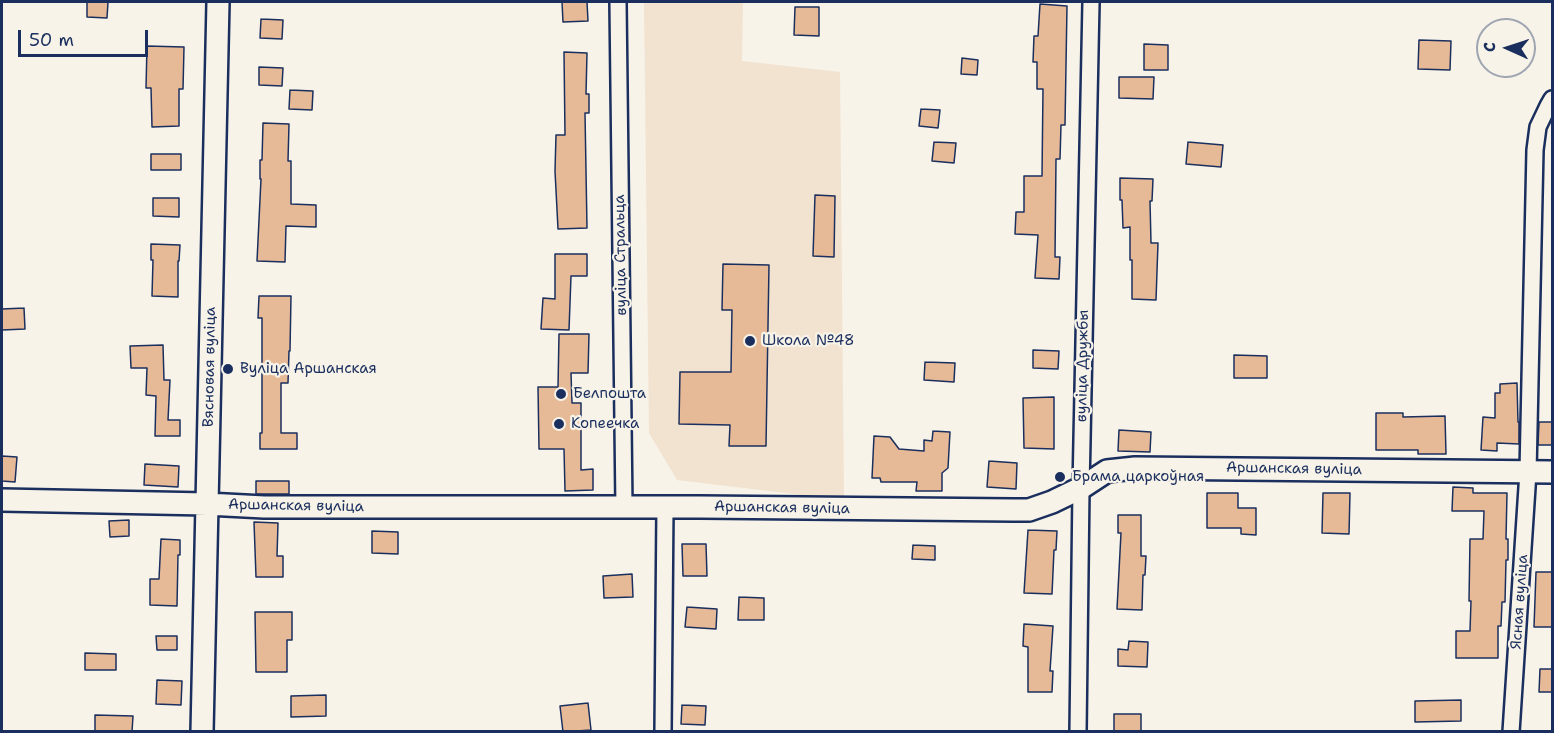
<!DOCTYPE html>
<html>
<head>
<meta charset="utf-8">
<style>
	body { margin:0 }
	#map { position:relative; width:1554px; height:733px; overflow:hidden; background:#f7f3e8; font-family:"Shantell Sans",sans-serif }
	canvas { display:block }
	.frame { position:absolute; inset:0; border:3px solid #1b2f5e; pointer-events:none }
	.north { position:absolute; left:1476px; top:18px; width:60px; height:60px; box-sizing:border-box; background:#f7f3e8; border:2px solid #9fa5b1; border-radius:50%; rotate:273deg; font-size:16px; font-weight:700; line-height:24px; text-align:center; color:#1b2f5e }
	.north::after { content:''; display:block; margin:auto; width:21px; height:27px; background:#1b2f5e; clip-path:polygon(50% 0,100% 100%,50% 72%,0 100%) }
	.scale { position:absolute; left:18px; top:30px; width:130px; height:27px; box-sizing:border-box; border:3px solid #1b2f5e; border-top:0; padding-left:8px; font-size:18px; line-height:21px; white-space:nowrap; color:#1b2f5e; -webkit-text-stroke:4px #f7f3e8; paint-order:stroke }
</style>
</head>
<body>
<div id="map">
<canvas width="1554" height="733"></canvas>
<div class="frame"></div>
<div class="north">С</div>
<div class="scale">50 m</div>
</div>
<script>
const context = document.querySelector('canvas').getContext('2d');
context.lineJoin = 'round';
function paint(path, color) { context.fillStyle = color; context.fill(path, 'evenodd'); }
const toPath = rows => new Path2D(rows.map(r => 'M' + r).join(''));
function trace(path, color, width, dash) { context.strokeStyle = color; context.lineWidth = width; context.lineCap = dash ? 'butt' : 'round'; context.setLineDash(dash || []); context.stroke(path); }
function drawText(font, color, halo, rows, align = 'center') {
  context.font = font + ' "Shantell Sans",sans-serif'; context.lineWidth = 4.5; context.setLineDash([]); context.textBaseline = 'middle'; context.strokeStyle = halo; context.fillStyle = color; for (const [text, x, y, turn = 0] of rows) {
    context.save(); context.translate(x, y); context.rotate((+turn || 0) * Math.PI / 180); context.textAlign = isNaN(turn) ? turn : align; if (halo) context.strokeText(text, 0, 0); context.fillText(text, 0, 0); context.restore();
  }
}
paint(toPath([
	[644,2,743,2,742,61,840,72,844,500,677,480,649,433]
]), '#f2e2d0');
const building = toPath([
	[87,2,108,2,107,18,87,17,87,2],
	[562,2,587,2,588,21,563,22,562,2],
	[1040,4,1067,6,1065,125,1061,125,1060,159,1056,159,1055,257,1060,257,1059,279,1035,278,1038,235,1015,234,1016,212,1024,212,1024,176,1042,176,1043,89,1037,89,1037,62,1033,62,1034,36,1038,36,1040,4],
	[795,7,819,7,819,36,794,35,795,7],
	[261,19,283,20,282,39,260,38,261,19],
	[1419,40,1451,41,1450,70,1418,69,1419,40],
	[1144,44,1168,45,1168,70,1144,70,1144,44],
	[147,46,184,47,183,89,179,89,179,126,152,127,151,88,146,88,147,46],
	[564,52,587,53,586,94,589,94,589,113,585,113,587,228,558,229,555,171,556,135,565,135,564,52],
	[962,58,978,60,977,75,961,74,962,58],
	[259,67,283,68,282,86,259,85,259,67],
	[1119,77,1154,77,1153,99,1119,98,1119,77],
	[290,90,313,91,312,110,289,109,290,90],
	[921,109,940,110,938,128,919,126,921,109],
	[263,123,289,124,288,161,291,161,291,204,316,205,316,227,286,226,285,262,257,261,261,179,260,179,260,160,262,160,263,123],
	[934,142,956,143,954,163,932,161,934,142],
	[1188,142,1223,145,1221,167,1186,164,1188,142],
	[151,154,181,154,181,170,151,170,151,154],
	[1120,178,1153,179,1152,201,1150,201,1151,243,1158,243,1156,300,1132,299,1132,260,1130,260,1130,227,1123,228,1122,200,1120,200,1120,178],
	[815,195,835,196,834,257,813,256,815,195],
	[153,198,179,198,179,217,153,216,153,198],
	[151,244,180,245,179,261,178,261,178,297,152,296,153,260,151,260,151,244],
	[555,254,587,254,587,276,571,276,569,330,541,329,543,298,555,299,555,254],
	[723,264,769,265,766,446,729,446,730,425,679,424,680,372,731,372,732,310,722,310,723,264],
	[259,296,291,296,290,351,289,351,288,383,281,383,281,433,297,433,297,449,260,449,260,433,262,433,262,318,258,318,259,296],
	[24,308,25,329,2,330,2,309,24,308],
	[559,334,589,334,588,373,571,373,572,403,581,403,581,470,593,469,593,490,565,491,564,449,539,449,538,387,558,387,559,334],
	[163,345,164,380,170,380,168,420,180,420,180,436,155,436,156,396,146,395,147,368,131,368,130,346,163,345],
	[1033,350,1059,351,1058,369,1033,368,1033,350],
	[1234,355,1267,356,1267,378,1234,378,1234,355],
	[925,362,955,363,954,382,924,380,925,362],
	[1517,383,1518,422,1519,422,1519,444,1497,443,1497,451,1481,450,1483,417,1495,418,1495,393,1500,393,1500,384,1517,383],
	[1054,397,1054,449,1024,448,1023,398,1054,397],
	[1376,413,1403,413,1403,417,1445,416,1446,454,1418,454,1418,450,1376,450,1376,413],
	[1539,422,1552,422,1552,445,1538,445,1539,422],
	[1119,430,1151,432,1150,452,1118,451,1119,430],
	[933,431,950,432,948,468,942,473,942,491,916,491,917,482,881,482,880,478,872,478,874,436,890,437,899,449,924,451,924,440,932,441,933,431],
	[2,456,17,457,15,482,2,481,2,456],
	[989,461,1017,463,1016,489,987,487,989,461],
	[145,464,179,466,178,487,144,485,145,464],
	[256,481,289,481,289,494,256,494,256,481],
	[1453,487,1473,488,1473,493,1507,493,1506,539,1508,539,1508,560,1506,560,1505,602,1502,602,1501,626,1498,626,1498,658,1456,658,1456,631,1470,631,1471,601,1469,601,1470,539,1483,539,1484,511,1452,511,1453,487],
	[1207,493,1238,493,1238,508,1256,508,1256,535,1241,534,1241,528,1207,528,1207,493],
	[1323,493,1350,493,1349,534,1322,533,1323,493],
	[1118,515,1141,515,1141,556,1146,556,1145,575,1143,575,1142,610,1117,609,1121,533,1118,533,1118,515],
	[129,520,129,536,110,537,109,521,129,520],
	[254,522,278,523,277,556,283,556,283,577,256,577,254,522],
	[1028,530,1057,531,1056,550,1054,550,1052,594,1024,593,1028,530],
	[372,531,398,532,398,554,372,553,372,531],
	[161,539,180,540,180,555,178,555,177,606,150,605,150,579,159,579,161,539],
	[682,544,706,544,707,576,683,576,682,544],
	[913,545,935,546,935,560,912,559,913,545],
	[1536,572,1552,572,1552,627,1534,627,1536,572],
	[632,574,633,597,604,598,603,576,632,574],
	[739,597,764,598,764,620,738,620,739,597],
	[687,607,717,609,716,629,685,627,687,607],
	[255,612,292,612,292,640,287,640,287,672,256,672,255,612],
	[1024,624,1053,626,1050,671,1053,671,1052,692,1028,692,1028,647,1023,646,1024,624],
	[156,636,177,636,177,650,157,650,156,636],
	[1129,641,1148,642,1147,667,1118,666,1118,649,1128,650,1129,641],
	[85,653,116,654,116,670,85,670,85,653],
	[1540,669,1552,669,1552,692,1539,692,1540,669],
	[157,680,182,681,181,705,156,704,157,680],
	[326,695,326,716,291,717,291,696,326,695],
	[1461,700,1461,721,1415,722,1415,701,1461,700],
	[588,703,591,730,563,732,560,706,588,703],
	[682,705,706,706,705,725,681,724,682,705],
	[1114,714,1141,714,1141,732,1114,732,1114,714],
	[95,715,133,716,132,732,95,732,95,715]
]);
paint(building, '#e7ba97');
trace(building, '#1b2f5e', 1.5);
const street = toPath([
	[618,2,624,508],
	[663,732,665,507],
	[1078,732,1081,488,1091,2],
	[1511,732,1528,472,1535,150,1538,127,1548,106,1552,99]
]);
const secondary = toPath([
	[2,500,207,504,264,507,700,507,1013,510,1029,510,1052,502,1081,488,1107,471,1135,468,1552,472],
	[202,732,218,2]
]);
trace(street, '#1b2f5e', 20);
trace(secondary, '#1b2f5e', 26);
trace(street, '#f7f3e8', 15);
trace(secondary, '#f7f3e8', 21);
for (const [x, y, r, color] of [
	[750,341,6,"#1b2f5e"],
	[228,369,6,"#1b2f5e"],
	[561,394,6,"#1b2f5e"],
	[559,424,6,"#1b2f5e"],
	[1060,477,6,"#1b2f5e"]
]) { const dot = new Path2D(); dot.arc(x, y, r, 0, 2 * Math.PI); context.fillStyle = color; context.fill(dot); trace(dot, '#f7f3e8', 2); }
drawText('15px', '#1b2f5e', '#f7f3e8', [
	["вуліца Стральца",621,255,-91],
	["вуліца Дружбы",1083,366,-89],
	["Вясновая вуліца",210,367,-89],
	["Аршанская вуліца",1294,469,1],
	["Аршанская вуліца",296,506,1],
	["Аршанская вуліца",782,508,1],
	["Ясная вуліца",1520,602,-86]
]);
drawText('15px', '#1b2f5e', '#f7f3e8', [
	["Школа №48",762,341],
	["Вуліца Аршанская",240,369],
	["Белпошта",573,394],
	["Копеечка",571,424],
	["Брама царкоўная",1072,477]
], 'left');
</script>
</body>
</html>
